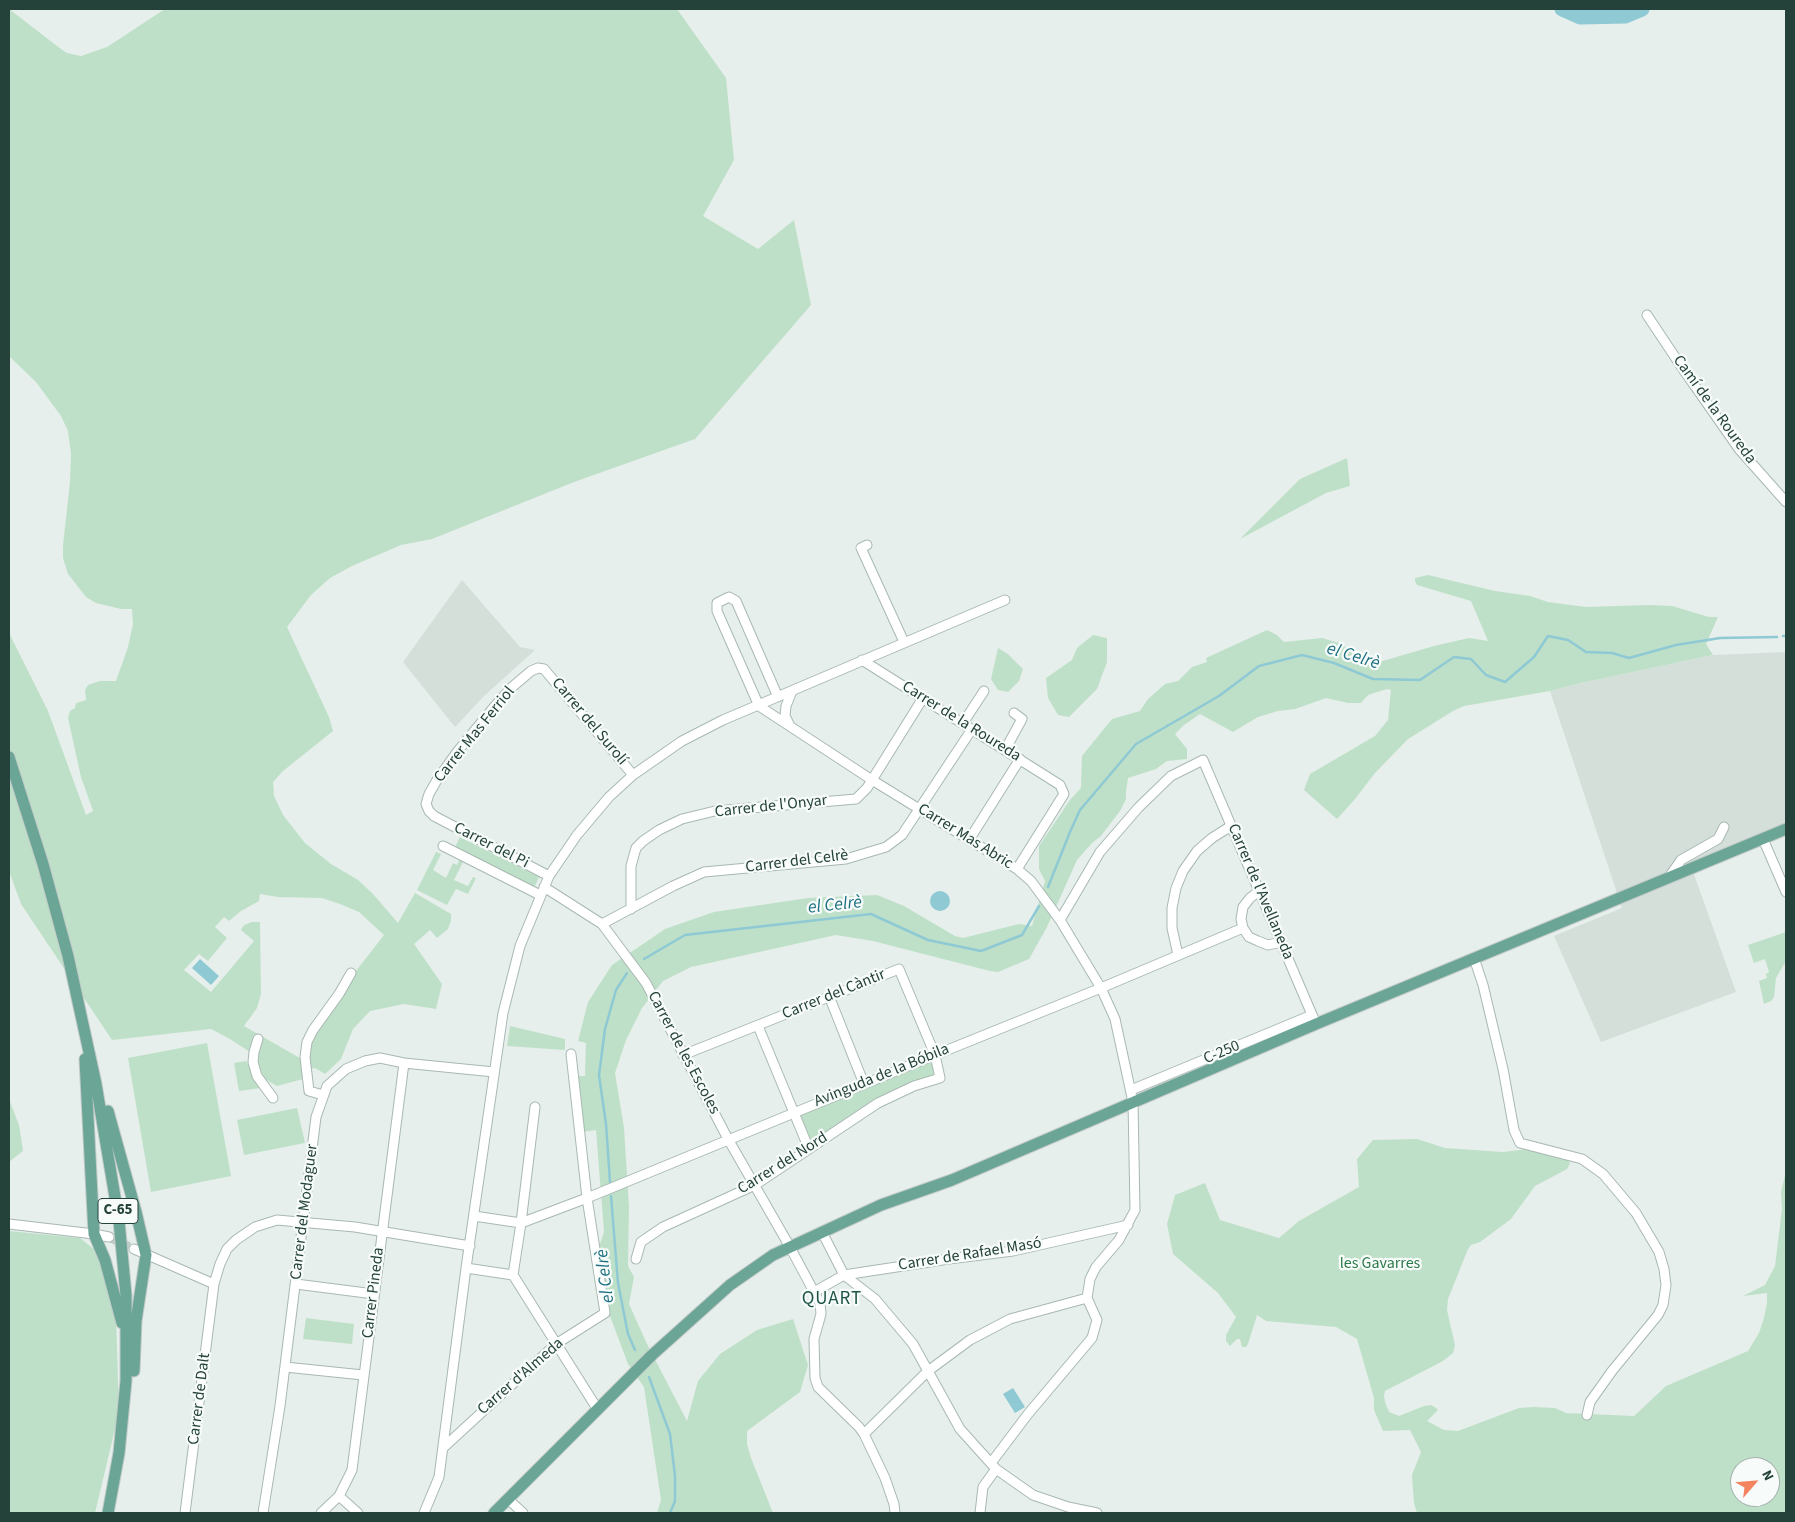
<!DOCTYPE html>
<html>
<head>
<meta charset="utf-8">
<style>
	body { margin:0 }
	#map { position:relative; width:1795px; height:1522px; overflow:hidden; background:#e6efeb; font-family:"Source Sans 3",sans-serif }
	canvas { display:block }
	.frame { position:absolute; inset:0; border:10px solid #24423a; pointer-events:none }
	.north { position:absolute; left:1730px; top:1457px; width:50px; height:50px; box-sizing:border-box; background:#f7fbf9; border:1px solid #a3b1ad; border-radius:50%; rotate:63deg; font-size:14px; font-weight:700; line-height:20px; text-align:center; color:#24423a }
	.north::after { content:''; display:block; margin:auto; width:18px; height:22px; background:#f4845f; clip-path:polygon(50% 0,100% 100%,50% 72%,0 100%) }
</style>
</head>
<body>
<div id="map">
<canvas width="1795" height="1522"></canvas>
<div class="frame"></div>
<div class="north">N</div>
</div>
<script>
const context = document.querySelector('canvas').getContext('2d');
context.lineJoin = 'round';
function paint(path, color) { context.fillStyle = color; context.fill(path, 'evenodd'); }
const toPath = rows => new Path2D(rows.map(r => 'M' + r).join(''));
function trace(path, color, width, dash) { context.strokeStyle = color; context.lineWidth = width; context.lineCap = dash ? 'butt' : 'round'; context.setLineDash(dash || []); context.stroke(path); }
function drawText(font, color, halo, rows, align = 'center') {
  context.font = font + ' "Source Sans 3",sans-serif'; context.lineWidth = 4.5; context.setLineDash([]); context.textBaseline = 'middle'; context.strokeStyle = halo; context.fillStyle = color; for (const [text, x, y, turn = 0] of rows) {
    context.save(); context.translate(x, y); context.rotate((+turn || 0) * Math.PI / 180); context.textAlign = isNaN(turn) ? turn : align; if (halo) context.strokeText(text, 0, 0); context.fillText(text, 0, 0); context.restore();
  }
}
paint(toPath([
	[462,580,520,647,535,650,484,696,455,727,403,662],
	[1786,652,1786,823,1690,863,1736,992,1601,1042,1554,936,1622,908,1550,691,1581,683,1713,655]
]), '#d4dfda');
paint(toPath([
	[9,9,61,49,67,53,81,56,107,47,165,9,677,9,726,78,734,160,703,216,758,249,794,220,811,305,695,439,574,482,432,539,401,545,352,566,330,578,311,595,287,627,329,717,333,731,283,771,273,782,274,796,283,815,305,843,331,864,358,880,373,894,398,923,415,893,451,914,451,921,448,929,437,938,430,930,414,944,442,984,436,1009,404,1004,370,1011,353,1029,341,1059,325,1074,315,1068,307,1069,307,1078,277,1086,265,1079,253,1054,230,1039,211,1029,112,1040,21,904,9,871,9,633,48,711,86,815,93,811,81,777,68,718,70,711,75,708,76,703,86,700,85,690,88,685,100,681,116,681,128,647,133,624,132,609,121,609,96,603,86,597,68,574,63,558,63,545,70,482,71,454,68,431,61,416,36,382,9,356],
	[260,894,278,897,322,898,340,904,359,912,384,935,356,971,351,973,307,1042,305,1061,244,1026,257,1008,261,994,260,922,252,922,244,925,241,930,254,941,211,992,184,970,199,954,208,961,227,938,215,927,224,917,229,921,241,911,259,901],
	[1347,458,1350,486,1326,493,1240,539,1300,479],
	[1428,575,1495,591,1530,596,1548,602,1586,607,1650,605,1672,606,1709,617,1718,617,1706,644,1713,655,1581,683,1550,691,1464,706,1453,711,1408,739,1375,773,1355,799,1337,819,1304,790,1310,774,1375,736,1388,720,1391,690,1387,689,1368,695,1361,703,1348,703,1326,698,1295,709,1278,711,1258,717,1233,732,1200,714,1184,725,1175,734,1187,749,1187,759,1167,761,1156,769,1128,778,1126,791,1126,799,1120,811,1101,836,1093,842,1077,860,1047,927,1029,959,998,972,990,971,873,941,836,935,691,967,663,981,642,1008,626,1040,615,1073,624,1128,629,1207,628,1266,634,1277,629,1304,647,1344,687,1421,698,1381,720,1354,757,1330,793,1319,808,1365,800,1392,747,1431,747,1444,751,1458,773,1513,657,1513,661,1500,644,1387,628,1364,610,1316,604,1279,597,1253,604,1232,596,1130,583,1132,578,1076,585,1076,586,1043,578,1041,588,1002,612,965,665,929,714,912,808,898,877,895,904,906,955,936,963,938,1019,924,1032,926,1045,881,1039,869,1039,846,1070,800,1081,788,1082,756,1112,719,1140,711,1148,699,1165,684,1178,681,1192,667,1207,662,1206,658,1267,630,1277,635,1284,642,1322,638,1339,643,1370,663,1376,663,1434,646,1469,638,1488,641,1471,601,1417,585,1415,581,1415,578],
	[1093,635,1107,638,1107,662,1097,689,1069,717,1058,715,1048,698,1046,678,1072,660,1077,648],
	[998,648,1008,654,1023,669,1019,681,1008,692,998,690,991,679],
	[460,837,539,877,534,888,454,849],
	[436,852,441,854,433,870,446,878,453,863,457,865,459,860,463,862,454,880,468,886,473,877,476,878,468,894,456,889,447,905,417,890],
	[1786,932,1786,961,1776,978,1774,997,1771,1001,1764,1004,1759,981,1767,978,1766,974,1769,972,1765,959,1754,963,1748,945],
	[510,1026,565,1039,565,1050,507,1046],
	[207,1043,231,1176,151,1192,128,1058],
	[931,1060,934,1074,913,1082,812,1142,799,1115],
	[246,1061,261,1088,239,1091,234,1063],
	[9,1099,19,1125,23,1151,9,1162],
	[297,1108,305,1143,244,1155,237,1120],
	[1417,1139,1445,1148,1503,1152,1528,1149,1566,1158,1570,1163,1567,1169,1535,1186,1511,1219,1480,1242,1471,1245,1468,1249,1448,1299,1447,1310,1455,1345,1453,1353,1443,1361,1385,1391,1384,1396,1385,1402,1389,1412,1399,1416,1424,1406,1431,1405,1436,1408,1438,1410,1427,1421,1444,1430,1458,1431,1519,1408,1534,1407,1555,1408,1566,1413,1634,1416,1666,1386,1748,1351,1759,1333,1764,1318,1767,1303,1767,1293,1743,1296,1765,1285,1775,1266,1782,1209,1781,1192,1786,1171,1786,1513,1417,1513,1414,1503,1412,1475,1421,1452,1410,1430,1383,1431,1374,1410,1374,1398,1357,1339,1336,1327,1266,1321,1257,1315,1248,1344,1246,1347,1242,1347,1240,1339,1237,1339,1230,1346,1226,1341,1226,1335,1236,1317,1218,1293,1173,1254,1167,1224,1175,1195,1205,1183,1220,1220,1279,1238,1299,1221,1359,1187,1357,1159,1373,1140],
	[1740,1467,1770,1467,1770,1497,1740,1497],
	[9,1231,80,1238,100,1254,116,1315,119,1412,95,1513,9,1513],
	[306,1318,354,1324,352,1344,303,1339]
]), '#bfe0c8');
paint(toPath([
	'930 901a10 10 0 1 1 20 0a10 10 0 1 1-20 0Z',
	[200,959,219,976,211,985,192,968],
	[1013,1388,1025,1407,1015,1413,1003,1394]
]), '#8ec9d4');
trace(toPath([
	[1783,636,1786,636],
	[1048,887,1070,832,1080,810,1136,744,1219,696,1259,666,1302,655,1334,663,1373,679,1420,680,1454,657,1471,659,1486,675,1505,682,1534,657,1548,636,1568,640,1586,652,1612,653,1629,658,1676,645,1720,638,1777,637],
	[644,959,685,935,871,914,928,940,981,951,1022,935,1039,906],
	[610,1182,606,1124,599,1075,605,1029,616,990,627,973],
	[611,1196,618,1283,628,1334,635,1350],
	[649,1377,670,1434,675,1476,675,1501,670,1513]
]), '#8ec9d4', 2.5);
trace(toPath([
	[1562,9,1580,17,1625,16,1642,9]
]), '#8ec9d4', 15);
trace(toPath([
	[109,1237,134,1249]
]), '#bfccc8', 9, [9, 4.5]);
const minor = toPath([
	[1647,315,1683,369,1739,449,1786,502],
	[867,545,861,548,904,642],
	[862,660,1060,785,1064,794,1017,869],
	[778,697,736,601,729,597,717,603,717,611,759,706,872,780,1017,869,1031,881,1060,920,1101,988,1115,1019,1133,1102,1135,1210,1119,1240,1096,1267,1090,1279,1087,1298,1097,1320,1092,1338,1028,1414,991,1463],
	[963,723,984,691],
	[790,726,785,716,786,706,792,691],
	[1005,750,1022,719,1014,713],
	[1763,839,1786,892],
	[969,840,1020,759],
	[443,846,540,895],
	[549,876,434,816,429,811,426,804,429,794,437,780,457,752,494,707,511,688,531,671,538,668,544,669,633,775],
	[1669,877,1681,860,1718,839,1724,827],
	[544,887,602,924,646,983,728,1139,790,1247,820,1303,821,1314,814,1339,815,1378,818,1387,859,1427,864,1434,885,1478,894,1504,895,1513],
	[1259,891,1250,898,1243,907,1241,919,1243,928,1249,937,1258,941,1268,945,1281,942],
	[631,909,631,866,636,848,643,841,659,830,682,819,715,811,856,799,867,788,923,698],
	[1060,920,1100,852,1139,807,1171,776,1203,760,1316,1024],
	[602,924,673,886,704,872,846,859,886,847,902,835,972,729],
	[1178,955,1172,928,1172,908,1176,888,1183,871,1197,851,1212,838,1231,826],
	[1474,958,1483,985,1503,1069,1514,1130,1520,1143,1582,1159,1603,1174,1636,1213,1659,1252,1664,1269,1666,1285,1663,1305,1658,1315,1612,1371,1590,1402,1587,1415],
	[829,996,864,1084],
	[758,1026,809,1149],
	[258,1039,254,1052,253,1062,257,1076,273,1098],
	[1131,1090,1312,1015],
	[323,1095,309,1091,305,1057,307,1042,313,1030,339,994,351,973],
	[535,1107,521,1223,587,1198,935,1055,1101,988,1243,928],
	[474,1216,521,1223,513,1275],
	[9,1224,94,1234,109,1237],
	[822,1232,844,1275,875,1299,913,1344,960,1429,996,1469,1033,1495,1068,1507,1097,1513],
	[134,1249,214,1284],
	[636,1259,641,1242,663,1227,755,1185,878,1103,914,1086,940,1078,935,1055,899,969,683,1055],
	[466,1268,513,1275],
	[513,1275,598,1410],
	[296,1284,374,1294],
	[814,1292,844,1275,949,1259,1013,1251,1128,1225],
	[285,1367,363,1375],
	[864,1434,928,1371,970,1340,1010,1319,1087,1298],
	[443,1448,556,1344,605,1313,587,1198,571,1054],
	[339,1496,358,1513],
	[508,1499,523,1513],
	[185,1513,214,1284,220,1264,227,1249,236,1240,255,1227,277,1220,355,1227,470,1246],
	[263,1513,280,1406,316,1117,327,1086,346,1069,365,1061,380,1058,404,1063,494,1072],
	[321,1513,339,1496,352,1470,404,1063],
	[424,1513,439,1477,466,1268,503,1013,520,946,549,876,577,835,609,797,633,775,682,741,723,720,1005,600],
	[980,1513,983,1487,996,1469]
]);
const major = toPath([
	[9,757,43,864,68,956,96,1084,119,1221,126,1295,126,1381,119,1453,108,1513],
	[85,1059,94,1234,105,1260,122,1323],
	[108,1111,136,1212,146,1255,136,1321,134,1371],
	[494,1513,652,1355,730,1285,773,1255,881,1205,952,1180,1316,1024,1786,829]
]);
trace(minor, '#a8b8b2', 11);
trace(major, '#c2cac8', 13);
trace(minor, '#fff', 9);
trace(major, '#6aa596', 11);
for (const [x, y, w] of [
	[118,1211,40]
]) { const box = new Path2D(); box.roundRect(x - w / 2, y - 12.5, w, 25, 4); context.fillStyle = '#f7fbf9'; context.fill(box); trace(box, '#24423a', 1); }
drawText('bold 15px', '#24423a', null, [
	["C-65",118,1211]
]);
drawText('16px', '#24423a', '#f7fbf9', [
	["Camí de la Roureda",1714,410,54],
	["Carrer del Surolí",589,722,50],
	["Carrer de la Roureda",961,722,32],
	["Carrer Mas Ferriol",475,735,-51],
	["Carrer de l'Onyar",771,807,-6],
	["Carrer Mas Abric",965,837,32],
	["Carrer del Pi",491,846,27],
	["Carrer del Celrè",797,862,-7],
	["Carrer de l'Avellaneda",1260,892,67],
	["Carrer del Càntir",834,995,-22],
	["Carrer de les Escoles",683,1053,62],
	["C-250",1222,1053,-23],
	["Avinguda de la Bóbila",882,1076,-22],
	["Carrer del Nord",783,1164,-32],
	["Carrer del Modaguer",305,1212,-83],
	["Carrer de Rafael Masó",970,1255,-9],
	["Carrer Pineda",374,1293,-83],
	["Carrer d'Almeda",521,1377,-41],
	["Carrer de Dalt",200,1399,-83]
]);
drawText('16px', '#2d7a4b', '#f7fbf9', [
	["les Gavarres",1380,1264]
]);
drawText('italic 18px', '#1c6f80', '#f7fbf9', [
	["el Celrè",1353,657,17],
	["el Celrè",835,906,-6],
	["el Celrè",606,1276,-97]
]);
context.letterSpacing = '1px';
drawText('19px', '#1f5548', '#f7fbf9', [
	["QUART",832,1300]
]);
context.letterSpacing = '0px';
</script>
</body>
</html>
